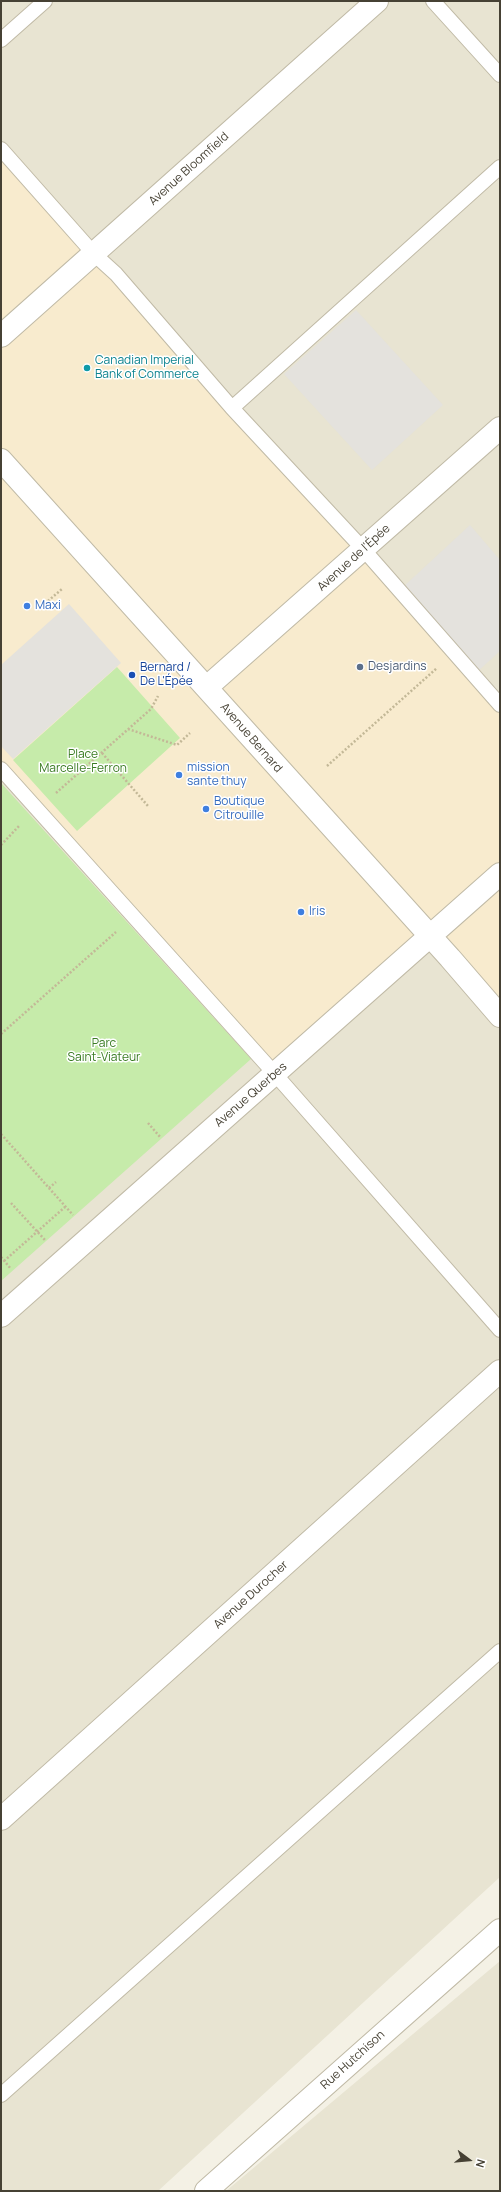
<!DOCTYPE html>
<html>
<head>
<meta charset="utf-8">
<style>
	body { margin:0 }
	#map { position:relative; width:501px; height:2192px; overflow:hidden; background:#f4f1e5; font-family:Manrope,sans-serif }
	canvas { display:block }
	.frame { position:absolute; inset:0; border:2px solid #464134; pointer-events:none }
	.north { position:absolute; left:449px; top:2140px; width:40px; height:40px; -webkit-text-stroke:3px #fff; paint-order:stroke; rotate:106deg; font-size:11px; font-weight:700; line-height:16px; text-align:center; color:#464134 }
	.north::after { content:''; display:block; margin:auto; width:14px; height:18px; background:#464134; clip-path:polygon(50% 0,100% 100%,50% 72%,0 100%) }
</style>
</head>
<body>
<div id="map">
<canvas width="501" height="2192"></canvas>
<div class="frame"></div>
<div class="north">N</div>
</div>
<script>
const context = document.querySelector('canvas').getContext('2d');
context.lineJoin = 'round';
function paint(path, color) { context.fillStyle = color; context.fill(path, 'evenodd'); }
const toPath = rows => new Path2D(rows.map(r => 'M' + r).join(''));
function trace(path, color, width, dash) { context.strokeStyle = color; context.lineWidth = width; context.lineCap = dash ? 'butt' : 'round'; context.setLineDash(dash || []); context.stroke(path); }
function drawText(font, color, halo, rows, align = 'center') {
  context.font = font + ' Manrope,sans-serif'; context.lineWidth = 3; context.setLineDash([]); context.textBaseline = 'middle'; context.strokeStyle = halo; context.fillStyle = color; for (const [text, x, y, turn = 0] of rows) {
    context.save(); context.translate(x, y); context.rotate((+turn || 0) * Math.PI / 180); context.textAlign = isNaN(turn) ? turn : align; if (halo) context.strokeText(text, 0, 0); context.fillText(text, 0, 0); context.restore();
  }
}
paint(toPath([
	[1,1,500,1,500,1877,158,2191,1,2191],
	[500,1961,500,2191,226,2191]
]), '#e8e4d2');
paint(toPath([
	[1,149,500,705,500,1014,430,936,275,1074,1,769]
]), '#f8ebce');
paint(toPath([
	[117,667,180,738,77,831,13,760],
	[1,783,251,1059,1,1281]
]), '#c6ebaa');
paint(toPath([
	[356,310,443,405,372,470,284,374],
	[470,525,500,560,500,651,477,672,402,588],
	[69,604,121,663,13,759,1,746,1,665]
]), '#e4e2dd');
const lane = toPath([
	[433,1,500,75],
	[1,40,45,1],
	[1,149,94,254,116,274,232,408,364,550,500,705],
	[232,408,500,167],
	[1,769,275,1074,500,1330],
	[1,2095,500,1651]
]);
const street = toPath([
	[1,336,377,1],
	[1,460,450,958,500,1016],
	[207,687,500,428],
	[1,1316,500,874],
	[1,1819,500,1371],
	[206,2191,500,1930]
]);
trace(lane, '#c0baa6', 16);
trace(street, '#c0baa6', 24);
trace(toPath([
	[48,601,62,589],
	[128,729,177,745,190,733],
	[102,753,148,806],
	[327,766,437,668],
	[56,793,151,709,158,696],
	[1,845,19,826],
	[1,1034,116,932],
	[148,1123,161,1138],
	[1,1134,73,1215],
	[49,1188,56,1182],
	[11,1203,45,1240],
	[1,1257,11,1269],
	[4,1261,65,1207]
]), '#c3b897', 2.5, [2, 2]);
trace(lane, '#fff', 14);
trace(street, '#fff', 22);
for (const [x, y, r, color] of [
	[87,368,4,"#0f9aa8"],
	[27,606,4,"#3f7fe0"],
	[360,667,4,"#5c6f8a"],
	[132,675,4,"#1a4fb4"],
	[179,775,4,"#3f7fe0"],
	[206,809,4,"#3f7fe0"],
	[301,912,4,"#3f7fe0"]
]) { const dot = new Path2D(); dot.arc(x, y, r, 0, 2 * Math.PI); context.fillStyle = color; context.fill(dot); trace(dot, '#fff', 1.5); }
drawText('12px', '#464134', '#fff', [
	["Avenue Bloomfield",189,169,-42],
	["Avenue de l'Épée",354,558,-42],
	["Avenue Bernard",251,738,49],
	["Avenue Querbes",251,1095,-41],
	["Avenue Durocher",251,1595,-42],
	["Rue Hutchison",353,2060,-42]
]);
drawText('12px', '#0d838f', '#fff', [
	["Canadian Imperial",95,361],
	["Bank of Commerce",95,375]
], 'left');
drawText('12px', '#366cbe', '#fff', [
	["Maxi",35,606],
	["mission",187,768],
	["sante thuy",187,782],
	["Boutique",214,802],
	["Citrouille",214,816],
	["Iris",309,912]
], 'left');
drawText('12px', '#4e5e75', '#fff', [
	["Desjardins",368,667]
], 'left');
drawText('12px', '#164399', '#fff', [
	["Bernard /",140,668],
	["De L'Épée",140,682]
], 'left');
drawText('12px', '#3a7c23', '#fff', [
	["Place",83,755],
	["Marcelle-Ferron",83,769],
	["Parc",104,1044],
	["Saint-Viateur",104,1058]
]);
</script>
</body>
</html>
